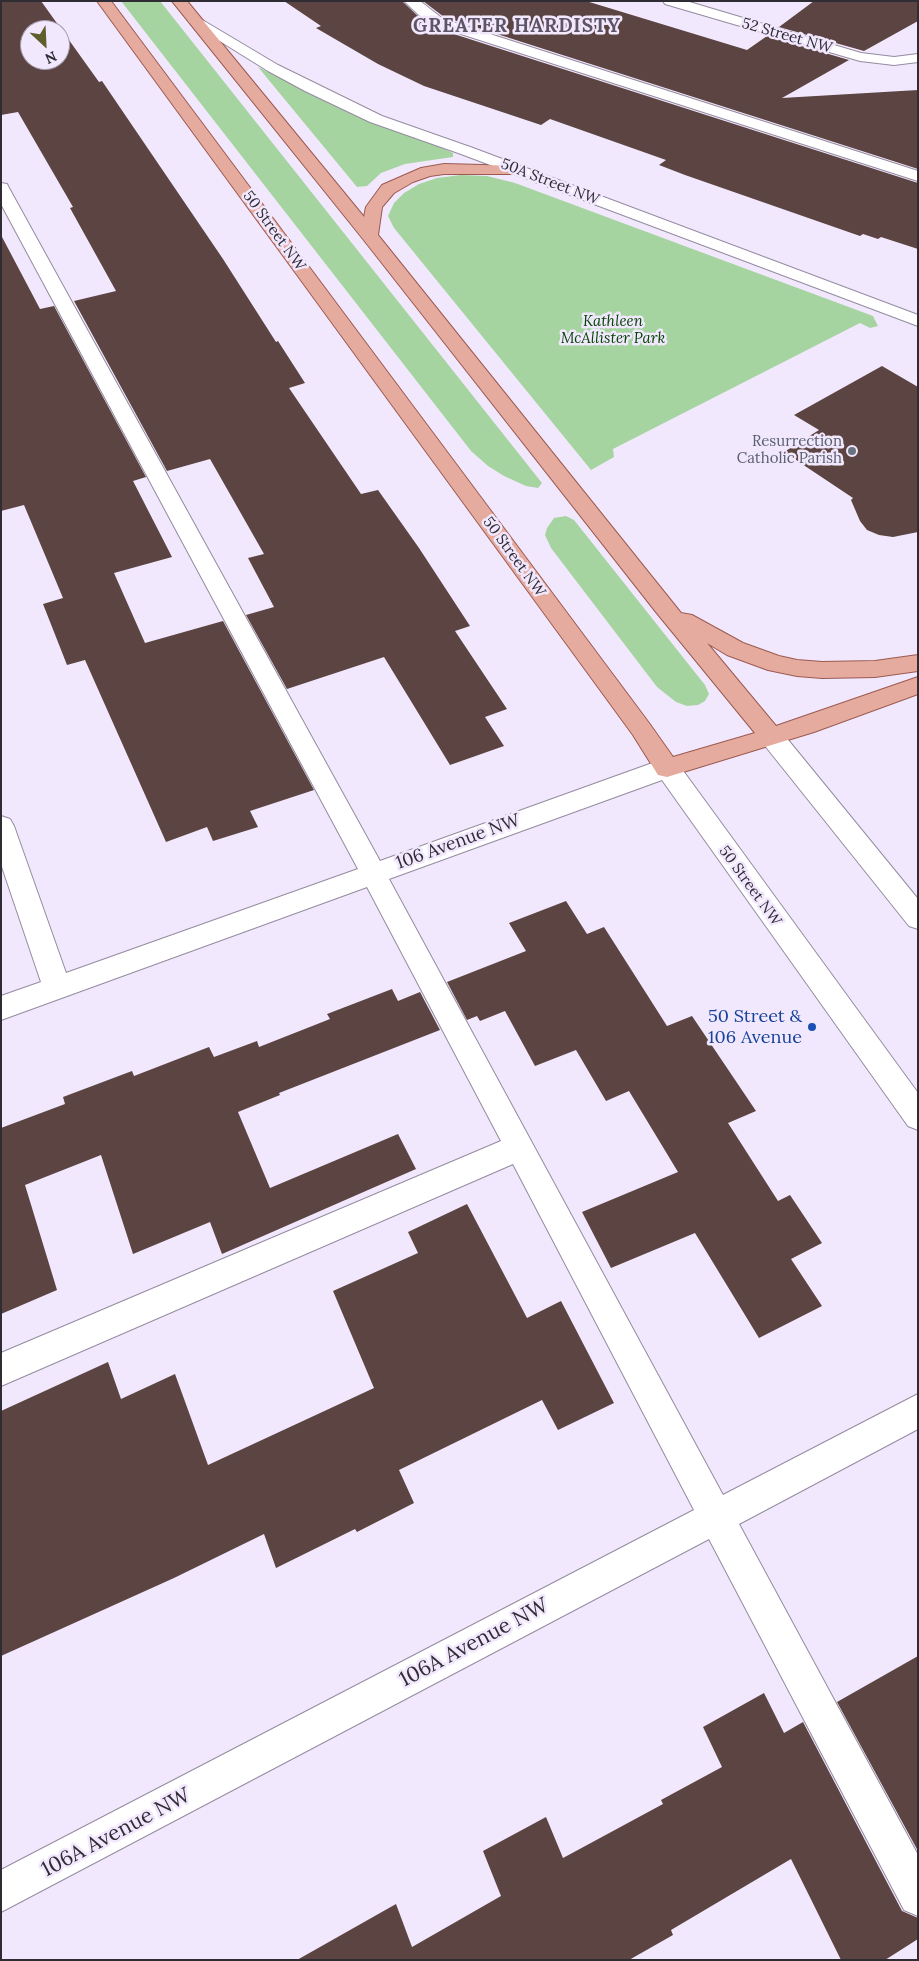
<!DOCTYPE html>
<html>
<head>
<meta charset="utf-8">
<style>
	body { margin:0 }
	#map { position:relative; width:919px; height:1961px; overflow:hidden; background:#f2e8fe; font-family:Lora,serif }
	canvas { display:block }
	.frame { position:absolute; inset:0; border:2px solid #302c34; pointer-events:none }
	.north { position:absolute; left:20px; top:20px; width:50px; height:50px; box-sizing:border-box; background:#f2e8fe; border:1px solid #a49dad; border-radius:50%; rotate:155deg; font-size:14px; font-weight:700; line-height:20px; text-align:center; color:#302c34 }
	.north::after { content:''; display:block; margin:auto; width:18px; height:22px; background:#5f5f2c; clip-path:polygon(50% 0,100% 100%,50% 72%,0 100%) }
</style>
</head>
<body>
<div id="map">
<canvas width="919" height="1961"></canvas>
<div class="frame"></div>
<div class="north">N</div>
</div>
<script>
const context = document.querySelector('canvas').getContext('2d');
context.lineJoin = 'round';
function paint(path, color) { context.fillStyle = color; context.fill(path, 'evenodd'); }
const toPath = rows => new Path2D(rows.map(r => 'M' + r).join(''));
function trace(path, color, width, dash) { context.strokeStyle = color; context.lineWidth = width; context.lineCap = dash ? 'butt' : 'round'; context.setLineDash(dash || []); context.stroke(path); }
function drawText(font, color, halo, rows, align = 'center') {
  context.font = font + ' Lora,serif'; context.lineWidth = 5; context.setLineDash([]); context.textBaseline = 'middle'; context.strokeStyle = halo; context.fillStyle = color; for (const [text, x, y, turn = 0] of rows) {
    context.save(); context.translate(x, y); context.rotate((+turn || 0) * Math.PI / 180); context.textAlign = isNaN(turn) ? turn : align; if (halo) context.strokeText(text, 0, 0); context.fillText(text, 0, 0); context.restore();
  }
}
paint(toPath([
	[121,1,160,1,542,483,538,488,526,486,504,476,488,466,471,451],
	[258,67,336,106,402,130,453,153,453,157,405,164,381,173,367,186,357,187],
	[461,175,487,176,515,183,873,316,878,326,870,328,860,323,613,449,614,457,591,470,394,228,388,216,394,203,404,193,419,184,437,178],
	[566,516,574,520,705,685,709,694,705,701,698,705,687,706,676,702,657,687,551,548,545,535,547,528,554,518]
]), '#a6d4a0');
paint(toPath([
	[1,1,41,1,99,82,102,81,223,259,276,342,278,341,305,383,289,388,361,494,378,490,419,548,470,626,455,631,507,709,485,717,504,746,450,765,384,657,287,689,246,615,274,607,248,558,264,554,210,459,167,471,74,301,116,291,70,208,73,207,18,112,1,115],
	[30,30,60,30,60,60,30,60],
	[284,1,402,1,422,20,432,27,918,183,918,249,881,237,878,239,863,234,860,236,685,175,659,165,666,160,550,119,541,125,424,86,378,64,316,28,321,26],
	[423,1,586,1,747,50,767,36,849,60,782,98,918,90,918,169,444,17],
	[814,1,918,1,918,21,864,51,779,27],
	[1,235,40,309,54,306,146,477,133,481,172,557,114,573,145,643,223,621,314,790,250,811,258,827,213,841,207,827,166,842,85,660,67,665,43,604,63,598,24,505,1,511],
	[882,366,918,387,918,532,893,537,879,535,867,530,860,521,851,500,853,498,784,452,819,430,794,415],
	[566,901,587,934,604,927,667,1026,692,1016,756,1111,728,1123,778,1201,790,1195,822,1243,791,1259,822,1306,759,1338,695,1233,611,1268,582,1212,678,1172,629,1091,606,1101,576,1050,535,1066,505,1011,480,1021,477,1016,467,1020,447,982,526,951,509,923],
	[392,989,398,1001,420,992,440,1030,279,1093,280,1095,238,1112,270,1188,398,1134,416,1169,222,1254,210,1222,133,1254,101,1155,25,1185,57,1290,1,1314,1,1128,65,1104,63,1097,132,1071,134,1076,209,1047,214,1057,257,1041,259,1047,330,1019,327,1014],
	[467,1204,527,1318,561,1301,614,1403,558,1430,542,1400,399,1470,414,1503,357,1532,355,1529,276,1568,264,1534,174,1578,1,1656,1,1411,108,1362,121,1399,175,1374,208,1465,374,1388,333,1291,418,1253,408,1232],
	[918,1656,918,1851,837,1702],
	[764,1693,784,1733,803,1722,902,1911,918,1918,918,1939,885,1960,841,1960,791,1859,671,1930,673,1935,629,1960,297,1960,396,1904,412,1947,501,1896,483,1851,546,1817,563,1858,663,1804,661,1800,722,1767,703,1727]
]), '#5b4441');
const minor = toPath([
	[404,1,420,1,443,19,918,171,918,181,433,25,423,19,404,1],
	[663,1,686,1,861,53,894,57,918,54,918,62,894,65,860,61,665,4,663,1],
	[194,15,278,65,382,116,473,148,918,315,918,326,461,154,370,122,305,91,268,71,189,22,187,19,189,16,194,15],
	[1,183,7,184,9,188,380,861,658,761,667,759,676,761,918,1093,918,1130,908,1126,662,780,389,879,723,1495,918,1394,918,1429,739,1524,918,1855,918,1916,904,1910,709,1539,1,1912,1,1870,694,1510,513,1164,1,1386,1,1353,501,1141,367,887,1,1020,1,996,41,982,1,864,1,816,10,819,14,826,66,973,358,869,1,204,1,183],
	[771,727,780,730,918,899,918,929,909,926,762,742,759,736,762,730,771,727]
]);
const major = toPath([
	[97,1,111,1,649,723,673,757,755,733,656,612,363,239,172,1,187,1,364,217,366,207,382,185,421,168,444,164,521,166,523,169,521,172,515,174,444,174,430,176,413,182,394,193,382,207,378,235,681,613,692,615,743,643,779,656,797,660,822,662,875,661,918,655,918,671,875,677,822,678,797,676,768,670,727,655,707,643,776,726,918,677,918,694,814,732,667,777,658,775,633,735,97,1]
]);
trace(minor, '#948b9f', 2);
trace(major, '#9b5a50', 2);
paint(minor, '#fff');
paint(major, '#e6ab9f');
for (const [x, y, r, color] of [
	[852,451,5,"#6b7280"],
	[812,1027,5,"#1a4fb4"]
]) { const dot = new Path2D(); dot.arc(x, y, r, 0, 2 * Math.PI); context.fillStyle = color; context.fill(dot); trace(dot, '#f2e8fe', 2); }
drawText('15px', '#302c34', '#f2e8fe', [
	["52 Street NW",787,36,16],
	["50A Street NW",550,182,21],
	["50 Street NW",274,231,54],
	["50 Street NW",514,557,54],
	["50 Street NW",750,886,54]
]);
drawText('italic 15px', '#034500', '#f2e8fe', [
	["Kathleen",613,322],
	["McAllister Park",613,339]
]);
drawText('15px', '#5b616d', '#f2e8fe', [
	["Resurrection",842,442],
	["Catholic Parish",842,459]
], 'right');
drawText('18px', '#302c34', '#f2e8fe', [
	["106 Avenue NW",458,842,-20]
]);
drawText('18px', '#164399', '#f2e8fe', [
	["50 Street &",802,1017],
	["106 Avenue",802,1038]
], 'right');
context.letterSpacing = '1px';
drawText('bold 19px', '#5d5466', '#f2e8fe', [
	["GREATER HARDISTY",517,27]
]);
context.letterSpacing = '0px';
drawText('21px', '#302c34', '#f2e8fe', [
	["106A Avenue NW",474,1643,-28],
	["106A Avenue NW",116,1833,-28]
]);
</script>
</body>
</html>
